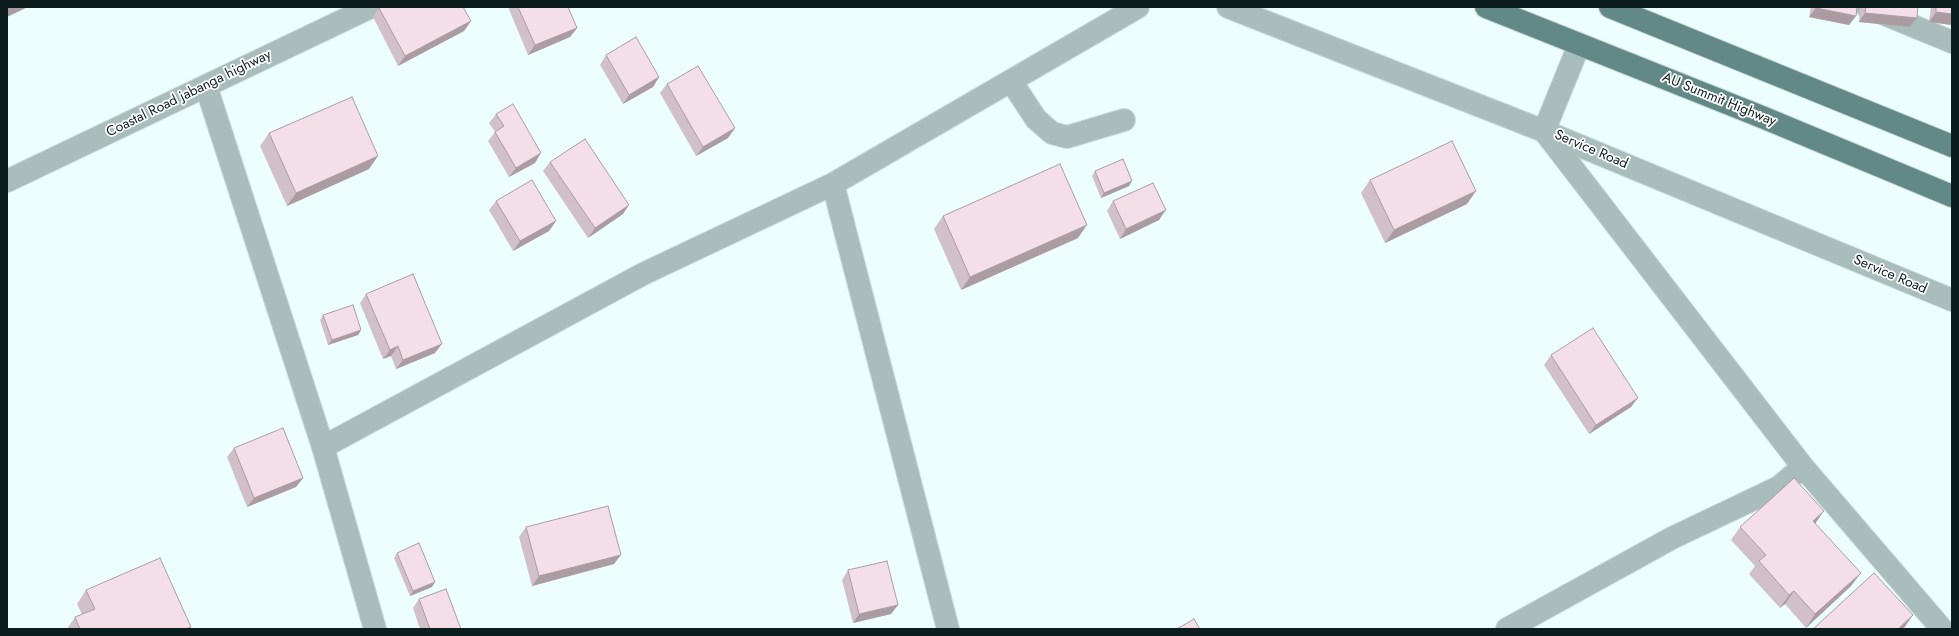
<!DOCTYPE html>
<html>
<head>
<meta charset="utf-8">
<style>
	body { margin:0 }
	#map { position:relative; width:1959px; height:636px; overflow:hidden; background:#ecfffe; font-family:Jost,sans-serif }
	canvas { display:block }
	.frame { position:absolute; inset:0; border:8px solid #0b1e1d; pointer-events:none }
</style>
</head>
<body>
<div id="map">
<canvas width="1959" height="636"></canvas>
<div class="frame"></div>
</div>
<script>
const context = document.querySelector('canvas').getContext('2d');
context.lineJoin = 'round';
const toPath = rows => new Path2D(rows.map(r => 'M' + r).join(''));
function trace(path, color, width, dash) { context.strokeStyle = color; context.lineWidth = width; context.lineCap = dash ? 'butt' : 'round'; context.setLineDash(dash || []); context.stroke(path); }
function paint(path, color) { context.fillStyle = color; context.fill(path, 'evenodd'); }
function drawText(font, color, halo, rows, align = 'center') {
  context.font = font + ' Jost,sans-serif'; context.lineWidth = 3.5; context.setLineDash([]); context.textBaseline = 'middle'; context.strokeStyle = halo; context.fillStyle = color; for (const [text, x, y, turn = 0] of rows) {
    context.save(); context.translate(x, y); context.rotate((+turn || 0) * Math.PI / 180); context.textAlign = isNaN(turn) ? turn : align; if (halo) context.strokeText(text, 0, 0); context.fillText(text, 0, 0); context.restore();
  }
}
const minor = toPath([
	[1228,7,1544,131,1952,300],
	[1867,7,1952,42],
	[1579,45,1544,131,1803,467,1942,629],
	[1011,81,1036,119,1052,133,1067,137,1124,120],
	[206,86,323,447,375,629],
	[7,181,371,7],
	[833,184,948,629],
	[323,447,643,274,833,184,1138,7],
	[1507,629,1672,538,1779,487,1803,467]
]);
const primary = toPath([
	[1486,7,1762,117,1952,196],
	[1610,7,1952,146]
]);
trace(minor, '#c8dbda', 24);
trace(primary, '#c8dbda', 24);
trace(minor, '#a8bdbc', 22);
trace(primary, '#638987', 22);
paint(toPath([
	[508,7,568,7,577,28,570,37,528,55],
	[1811,7,1857,7,1856,16,1849,25,1809,17],
	[1860,7,1918,7,1910,27,1859,22],
	[1931,7,1952,7,1952,25,1929,22],
	[379,8,471,21,464,31,398,66,373,17],
	[606,55,659,77,653,87,623,104,600,65],
	[667,84,735,128,728,138,696,156,660,93],
	[496,114,535,163,509,177,488,141,495,132,489,123],
	[269,133,369,169,287,206,260,146],
	[550,162,623,214,588,238,543,171],
	[1095,171,1129,186,1101,198,1092,176],
	[1370,180,1467,204,1385,243,1361,193],
	[496,201,556,221,549,231,513,251,489,210],
	[1113,201,1159,220,1120,239,1107,211],
	[943,216,1078,238,961,290,934,229],
	[366,294,435,353,396,369,391,356,383,359,360,303],
	[323,315,361,330,358,335,328,345,320,320],
	[1551,355,1631,407,1589,434,1544,365],
	[234,448,303,478,296,487,247,507,227,457],
	[1815,524,1851,586,1806,628,1785,604,1780,608,1749,574,1755,566,1731,540,1740,527],
	[526,527,614,564,532,586,519,537],
	[397,553,432,587,410,596,394,558],
	[848,570,898,605,891,614,853,623,842,580],
	[86,590,191,627,189,629,67,629,75,617,82,614,77,604],
	[419,599,461,629,420,629,413,608]
]), '#d2c0c8');
paint(toPath([
	[10,7,28,7,7,17,7,8],
	[1816,8,1856,16,1849,25,1809,17],
	[1936,12,1952,14,1952,25,1929,22],
	[1865,13,1917,18,1910,27,1859,22],
	[471,21,464,31,398,66,405,56],
	[577,28,570,37,528,55,535,45],
	[659,77,653,87,623,104,629,95],
	[735,128,728,138,696,156,703,147],
	[541,153,535,163,509,177,516,168],
	[378,156,369,169,287,206,296,193],
	[1132,181,1129,186,1101,198,1104,193],
	[1476,191,1467,204,1385,243,1394,230],
	[629,205,623,214,588,238,595,228],
	[1166,210,1159,220,1120,239,1126,229],
	[556,221,549,231,513,251,520,241],
	[1087,225,1078,238,961,290,970,277],
	[361,330,358,335,328,345,332,340],
	[442,344,435,353,396,369,403,360],
	[398,346,391,356,383,359,390,350],
	[1638,398,1631,407,1589,434,1596,425],
	[303,478,296,487,247,507,254,498],
	[1824,511,1815,524,1813,521],
	[621,555,614,564,532,586,539,576],
	[1861,573,1851,586,1806,628,1815,614],
	[435,582,432,587,410,596,413,591],
	[1794,591,1785,604,1780,608,1789,595],
	[898,605,891,614,853,623,859,614],
	[1913,615,1904,628,1903,629,1898,629]
]), '#ab9ca2');
const building = toPath([
	[381,7,463,7,471,21,405,56,379,8,381,7],
	[518,7,568,7,577,28,535,45,518,7],
	[1816,7,1857,7,1856,16,1816,8,1816,7],
	[1866,7,1918,7,1917,18,1865,13,1866,7],
	[1936,7,1952,7,1952,14,1936,12,1936,7],
	[636,37,659,77,629,95,606,55,636,37],
	[698,66,735,128,703,147,667,84,698,66],
	[352,97,378,156,296,193,269,133,352,97],
	[513,104,541,153,516,168,495,132,504,126,496,114,513,104],
	[585,139,629,205,595,228,550,162,585,139],
	[1452,141,1476,191,1394,230,1370,180,1452,141],
	[1123,159,1132,181,1104,193,1095,171,1123,159],
	[1060,164,1087,225,970,277,943,216,1060,164],
	[532,180,556,221,520,241,496,201,532,180],
	[1153,183,1166,210,1126,229,1113,201,1153,183],
	[413,274,442,344,403,360,398,346,390,350,366,294,413,274],
	[353,305,361,330,332,340,323,315,353,305],
	[1593,328,1638,398,1596,425,1551,355,1593,328],
	[283,428,303,478,254,498,234,448,283,428],
	[1794,478,1824,511,1813,521,1861,573,1815,614,1794,591,1789,595,1759,561,1766,555,1740,527,1794,478],
	[608,506,621,555,539,576,526,527,608,506],
	[419,543,435,582,413,591,397,553,419,543],
	[160,558,191,627,186,629,80,629,75,617,95,609,86,590,160,558],
	[887,561,898,605,859,614,848,570,887,561],
	[1874,573,1913,615,1898,629,1813,629,1874,573],
	[446,589,461,629,430,629,419,599,446,589],
	[1194,619,1200,629,1177,629,1194,619]
]);
paint(building, '#f4dfe8');
trace(building, '#ab9ca2', 1);
drawText('14px', '#0b1e1d', '#fff', [
	["Coastal Road jabanga highway",189,94,-26],
	["AU Summit Highway",1719,100,22],
	["Service Road",1591,150,23],
	["Service Road",1890,275,23]
]);
</script>
</body>
</html>
